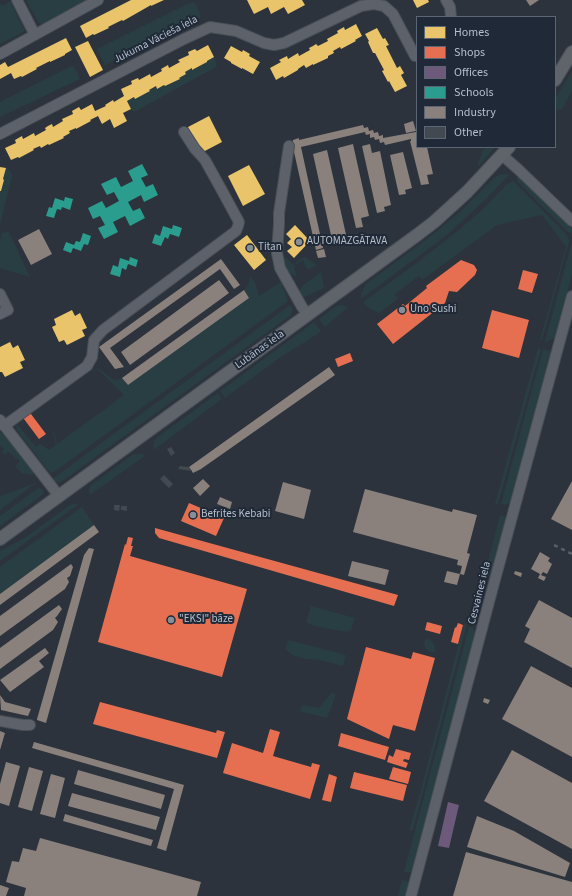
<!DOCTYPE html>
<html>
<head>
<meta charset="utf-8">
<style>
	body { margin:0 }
	#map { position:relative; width:572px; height:896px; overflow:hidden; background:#2c333c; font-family:"Source Sans 3",sans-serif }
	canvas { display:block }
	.legend { position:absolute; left:416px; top:16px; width:140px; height:132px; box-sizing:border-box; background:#1f2937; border:1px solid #5c6573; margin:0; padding:5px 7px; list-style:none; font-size:12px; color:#b7bfcc }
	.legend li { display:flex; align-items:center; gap:8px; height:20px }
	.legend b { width:20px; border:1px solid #5c6573 }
</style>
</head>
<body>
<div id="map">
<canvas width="572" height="896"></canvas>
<ul class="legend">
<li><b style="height:11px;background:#e9c46a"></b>Homes</li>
<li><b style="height:11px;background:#e76f51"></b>Shops</li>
<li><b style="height:11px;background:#6d597a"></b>Offices</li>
<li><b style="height:11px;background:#2a9d8f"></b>Schools</li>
<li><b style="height:11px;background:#8a817c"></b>Industry</li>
<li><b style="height:11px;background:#434950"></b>Other</li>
</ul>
</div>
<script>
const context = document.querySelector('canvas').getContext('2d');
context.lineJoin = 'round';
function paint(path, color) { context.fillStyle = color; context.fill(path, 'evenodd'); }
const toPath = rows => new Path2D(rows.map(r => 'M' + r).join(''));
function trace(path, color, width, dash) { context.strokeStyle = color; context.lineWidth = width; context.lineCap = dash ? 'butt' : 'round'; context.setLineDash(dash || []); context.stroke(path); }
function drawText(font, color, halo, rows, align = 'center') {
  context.font = font + ' "Source Sans 3",sans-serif'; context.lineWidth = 4; context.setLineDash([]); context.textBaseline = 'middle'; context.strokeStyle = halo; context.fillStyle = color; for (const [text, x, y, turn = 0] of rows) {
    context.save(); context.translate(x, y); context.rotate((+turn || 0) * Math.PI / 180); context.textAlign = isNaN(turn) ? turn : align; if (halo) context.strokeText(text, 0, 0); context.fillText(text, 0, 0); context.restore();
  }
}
paint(toPath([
	[28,0,87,0,87,1,45,25,39,23,26,1],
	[10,1,25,31,0,44,0,3,2,6],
	[193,2,196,4,201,17,105,65,97,49,189,3],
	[214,57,217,65,216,67,134,112,131,109,127,101,134,97,135,98,150,91,149,90,156,87,157,89,164,85,165,86,179,79,179,78,186,74,185,72,192,68,193,70,207,62,207,61],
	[71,66,74,67,80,79,0,117,0,102],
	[572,71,572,91,562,109,555,110,555,99],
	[486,147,495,147,479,166,478,164,482,152],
	[6,168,10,170,12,176,0,225,0,191,2,191,4,180,3,179],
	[508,174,509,175,486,199,447,235,361,299,361,293,366,284,432,235,461,211,494,178,499,175],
	[517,177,521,178,572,228,572,234,567,231,517,181],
	[513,181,567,235,569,240,568,245,542,340,540,340,566,247,542,215,497,225,422,280,419,276,395,294,398,299,379,313,367,307,363,302,418,262,460,229,484,208,506,185],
	[6,232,9,232,30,277,0,268,0,242,2,233],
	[572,241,572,274,555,338,545,342],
	[283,255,295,266,294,268,297,275,295,276,291,274,288,271,284,263,283,258],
	[304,257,306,258,317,265,308,270,305,266,303,260,296,265,295,263],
	[321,272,324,288,302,298,299,292,302,286],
	[250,277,255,282,259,296,281,282,288,301,54,472,50,473,17,430,16,427,17,424,36,447,40,444,42,445,49,450,56,445,53,432,54,431,57,444,124,395,99,370,89,369,100,369,112,379,116,380,122,378,128,385,249,298,244,290,248,286],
	[290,305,293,309,291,315,64,480,60,482,55,482,52,479],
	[342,305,348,307,325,327,319,319,336,306],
	[314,322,321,331,316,335,281,357,225,398,220,391],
	[538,348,541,349,498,504,495,504],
	[543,349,551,351,512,500,508,504,505,505,501,504],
	[218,393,222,399,154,450,153,445,154,441,159,436],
	[0,432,7,437,34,472,33,475,22,473,15,467,20,461,8,452,5,455,2,452,4,449,0,445],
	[138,454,143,454,145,456,90,495,89,491,90,486,132,455],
	[36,483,0,510,0,496],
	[40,488,44,491,42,495,0,526,0,516,37,489],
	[74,504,79,504,0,561,0,551,26,537,70,505],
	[82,507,94,525,0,594,0,567],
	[500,515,505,516,507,519,492,572,489,576,484,577],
	[311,606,355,618,351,630,346,632,314,626,306,622],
	[464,623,466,625,466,628,413,830,409,830,420,794],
	[469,627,473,628,475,632,475,637,412,871,409,873,404,872],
	[426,639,431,640,434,644,435,649,435,653,426,650,424,642],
	[289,640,346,655,343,666,319,660,307,659,294,656,285,649],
	[332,692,336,695,327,718,299,711,303,705,319,708],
	[402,880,407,881,409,884,406,896,398,896]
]), '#293e42');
paint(toPath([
	[131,0,164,0,151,6,151,5,123,21,122,20,108,27,109,28,94,35,93,34,86,38,80,26],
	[247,0,302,0,305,5,288,14,284,7,271,14,268,7,254,14],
	[413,0,428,0,429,2,417,8],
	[356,24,362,36,355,40,356,41,341,49,340,47,333,51,334,53,328,56,328,58,313,65,313,64,306,68,304,65,298,69,298,70,284,78,283,76,276,80,270,68,281,62,279,60,287,56,288,59,298,53,299,56,310,50,309,48,313,46,316,44,318,46,328,41,327,39,338,33,337,31,344,27,345,30],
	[377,28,383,39,385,38,389,45,386,46,397,68,400,66,404,73,401,75,407,86,395,92,389,81,388,82,382,71,384,70,375,53,373,53,368,42,369,41,365,34],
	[66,38,72,50,65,54,65,55,50,62,50,61,36,68,37,69,22,77,21,76,14,79,11,73,0,79,0,65,5,62,8,67],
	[88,41,103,70,90,77,75,47],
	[208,45,214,57,207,61,207,62,192,70,192,68,185,72,186,74,179,78,180,79,165,86,164,85,157,89,156,86,149,90,150,91,135,99,134,97,127,101,131,109,123,113,127,121,114,128,110,119,102,124,98,116,90,120,91,121,76,129,76,128,69,131,70,133,63,137,64,138,49,145,48,144,41,148,40,146,33,149,34,150,19,158,18,157,11,160,5,148,16,143,15,140,22,136,23,139,34,133,35,136,46,130,45,128,48,126,52,124,53,127,63,121,62,119,73,114,72,111,79,107,81,110,92,104,95,111,106,106,105,105,113,100,114,102,124,96,121,89,132,84,131,81,138,78,139,80,150,74,151,77,162,71,161,69,168,65,169,68,180,62,178,60,189,55,188,52,195,49,197,51],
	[231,46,242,52,243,50,250,54,249,56,260,62,253,74,242,68,242,69,231,63,231,62,224,58],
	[209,116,222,142,201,153,188,127],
	[249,165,265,194,243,206,228,176],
	[0,167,6,168,3,179,4,180,1,191,0,191],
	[295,225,310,241,294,258,287,251,292,247,287,243,291,239,286,234],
	[247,235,266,260,254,270,234,245],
	[72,310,75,316,80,313,87,328,82,330,85,336,67,345,64,340,59,342,52,327,56,325,54,319],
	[10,342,13,348,18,345,25,360,20,362,23,368,5,377,2,372,0,372,0,347]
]), '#e9c46a');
paint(toPath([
	[461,260,474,265,477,270,475,275,457,292,449,291,445,303,393,344,377,324,403,304,405,306,427,288,426,286],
	[523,270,538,274,532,293,518,289],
	[492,310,529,320,519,358,482,348],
	[350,353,353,361,338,367,335,359],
	[28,410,46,434,39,439,21,415],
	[189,503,224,518,216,536,181,521],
	[155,528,398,595,394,606,159,538,155,533],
	[128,537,133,538,131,546,133,546,130,556,247,589,222,677,98,642,125,544,126,545],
	[427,622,442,626,440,634,425,630],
	[458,623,463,625,458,644,451,642,455,627,456,628],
	[366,647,411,659,413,652,435,658,415,731,393,725,389,739,347,719],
	[100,702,216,733,217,730,225,732,217,758,93,724],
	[270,729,280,732,273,756,311,767,312,763,320,765,310,799,223,773,232,743,263,753],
	[341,733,389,747,385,760,338,746],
	[396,749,411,753,409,760,404,759,403,761,408,763,406,768,387,762,389,755,393,757],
	[393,767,411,772,408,784,389,779],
	[354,772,407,785,403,801,350,788],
	[329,774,337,777,331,802,322,800]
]), '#e76f51');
paint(toPath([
	[448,802,459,805,449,848,438,846]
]), '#6d597a');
paint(toPath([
	[142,164,148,175,141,178,146,187,153,184,158,195,144,202,141,195,128,202,133,211,140,208,145,218,130,226,125,216,113,222,118,232,104,239,98,228,105,225,100,216,93,219,88,208,102,201,106,208,119,201,114,192,107,195,101,184,116,177,121,187,133,181,128,171],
	[65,197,73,199,70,210,62,207,61,210,57,209,54,218,46,216,49,207,52,208,55,198,64,201],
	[173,225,182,228,179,237,170,234,168,239,165,237,161,246,152,243,155,234,160,236,163,226,172,229],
	[83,233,91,236,88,245,84,244,81,251,73,248,71,253,63,250,66,242,74,245,76,241,80,242],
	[130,257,138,260,136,267,128,264,126,270,122,268,120,277,110,274,113,265,118,267,120,258,129,261]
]), '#2a9d8f');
paint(toPath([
	[526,0,539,0,530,6],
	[413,121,416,131,406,133,404,124],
	[363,125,364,128,368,127,369,131,373,130,374,133,378,132,379,136,383,135,383,138,416,132,417,147,427,147,433,174,427,175,429,184,421,185,410,141,411,141,411,139,385,145,384,142,380,143,379,139,375,140,374,137,370,138,370,134,366,135,365,132,301,147,323,248,316,250,292,143,293,140,299,138,299,140],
	[353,144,369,216,361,218,363,227,356,228,338,148],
	[370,144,372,153,380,151,391,205,384,207,385,211,377,213,362,146],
	[327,150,347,239,340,240,340,242,333,244,313,154],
	[403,152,412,188,405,190,406,194,399,195,390,155],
	[39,229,52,254,31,265,18,240],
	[324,249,326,257,318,258,316,251],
	[221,259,240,285,234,289,220,269,110,348,124,367,115,369,99,347],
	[219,280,229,293,130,365,121,352],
	[244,290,249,298,128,385,122,378],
	[329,367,335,375,201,469,193,473,189,467],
	[203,479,210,486,200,496,193,488],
	[572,481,572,530,551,519],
	[283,482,311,490,304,519,275,511],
	[365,489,452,512,453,509,477,515,467,553,470,554,464,575,460,574,462,566,457,565,458,560,353,532],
	[220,497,232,502,230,509,217,504],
	[94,525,99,532,0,605,0,594],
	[89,548,94,549,46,723,37,720,37,719,84,555],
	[540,552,550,558,548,561,552,564,547,574,543,572,541,575,546,577,544,581,538,578,540,574,531,569],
	[352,561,389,570,385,585,348,576],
	[71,564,73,567,70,576,67,578,69,582,65,589,0,636,0,616],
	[447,571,460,574,457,585,444,582],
	[515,571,522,573,521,577,514,574],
	[539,600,572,618,572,668,524,642,530,629,525,626],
	[59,605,62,609,57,616,55,618,58,622,53,630,0,669,0,648],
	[45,648,49,653,39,661,44,667,10,692,0,680],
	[531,666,572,688,572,757,502,719],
	[0,695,5,702,31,709,28,716,1,710],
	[484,698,490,700,488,704,483,702],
	[0,731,5,733,0,750],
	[34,742,184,785,166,851,157,848,174,789,32,748],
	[512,750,572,783,572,849,484,801],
	[6,762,20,766,9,806,0,803,0,784],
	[29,767,43,771,32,811,18,807],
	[78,770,165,795,161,809,74,784],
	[51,774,65,778,55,818,40,814],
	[72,793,160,817,156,830,68,806],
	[65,814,153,840,151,846,63,821],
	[477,816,514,831,570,863,565,877,467,847],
	[40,838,201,882,197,896,24,896,26,888,6,882,12,861,19,862,23,848,36,851],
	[466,852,572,882,572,896,453,896],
	[0,885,9,888,6,896,0,896]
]), '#8a817c');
paint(toPath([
	[171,447,175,453,171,456,167,449],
	[180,466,189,467,192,471,178,469],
	[164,475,173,484,169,488,160,479],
	[114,505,120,505,119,511,114,510],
	[121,506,127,506,127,511,121,510]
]), '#434950');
const minor = toPath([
	[17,0,35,35],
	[446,0,450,7,451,17],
	[0,54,98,0],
	[0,134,184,39,210,27,236,31,264,43,274,45,284,43,361,6,374,4,384,6,393,14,415,56,417,55],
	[289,146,279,213,279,224,277,253,280,268,302,307,308,315],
	[502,155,519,170,572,221],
	[0,294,8,310,0,314],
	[0,420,59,496],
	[4,426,87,366,92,357,94,340,103,330,236,231,238,226,239,222,220,187,205,160,195,149,184,132],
	[0,721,23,725,30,725],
	[411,896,493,587,572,296]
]);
const major = toPath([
	[555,80,572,52],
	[0,539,417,235,434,222,467,192,509,147]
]);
trace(minor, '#4a4f56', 12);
trace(major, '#4a4f58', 14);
trace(minor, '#5d6169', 10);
trace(major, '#5f646b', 12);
trace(toPath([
	[554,545,572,554]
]), '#5b6068', 2.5, [4, 4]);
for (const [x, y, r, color] of [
	[299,242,4,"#868e9a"],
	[250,248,4,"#868e9a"],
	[402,310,4,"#868e9a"],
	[193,515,4,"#868e9a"],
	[171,620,4,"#868e9a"]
]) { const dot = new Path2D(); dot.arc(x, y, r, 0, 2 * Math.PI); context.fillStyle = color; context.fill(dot); trace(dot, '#1f2937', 1.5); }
drawText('11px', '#b7bfcc', '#1f2937', [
	["Jukuma Vācieša iela",156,40,-27],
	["Lubānas iela",260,350,-36],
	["Cesvaines iela",480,593,-76]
]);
drawText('11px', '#b7bfcc', '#1f2937', [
	["AUTOMAZGĀTAVA",307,242],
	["Titan",258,248],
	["Uno Sushi",410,310],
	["Befrites Kebabi",201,515],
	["\"EKSI\" bāze",179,620]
], 'left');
</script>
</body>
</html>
